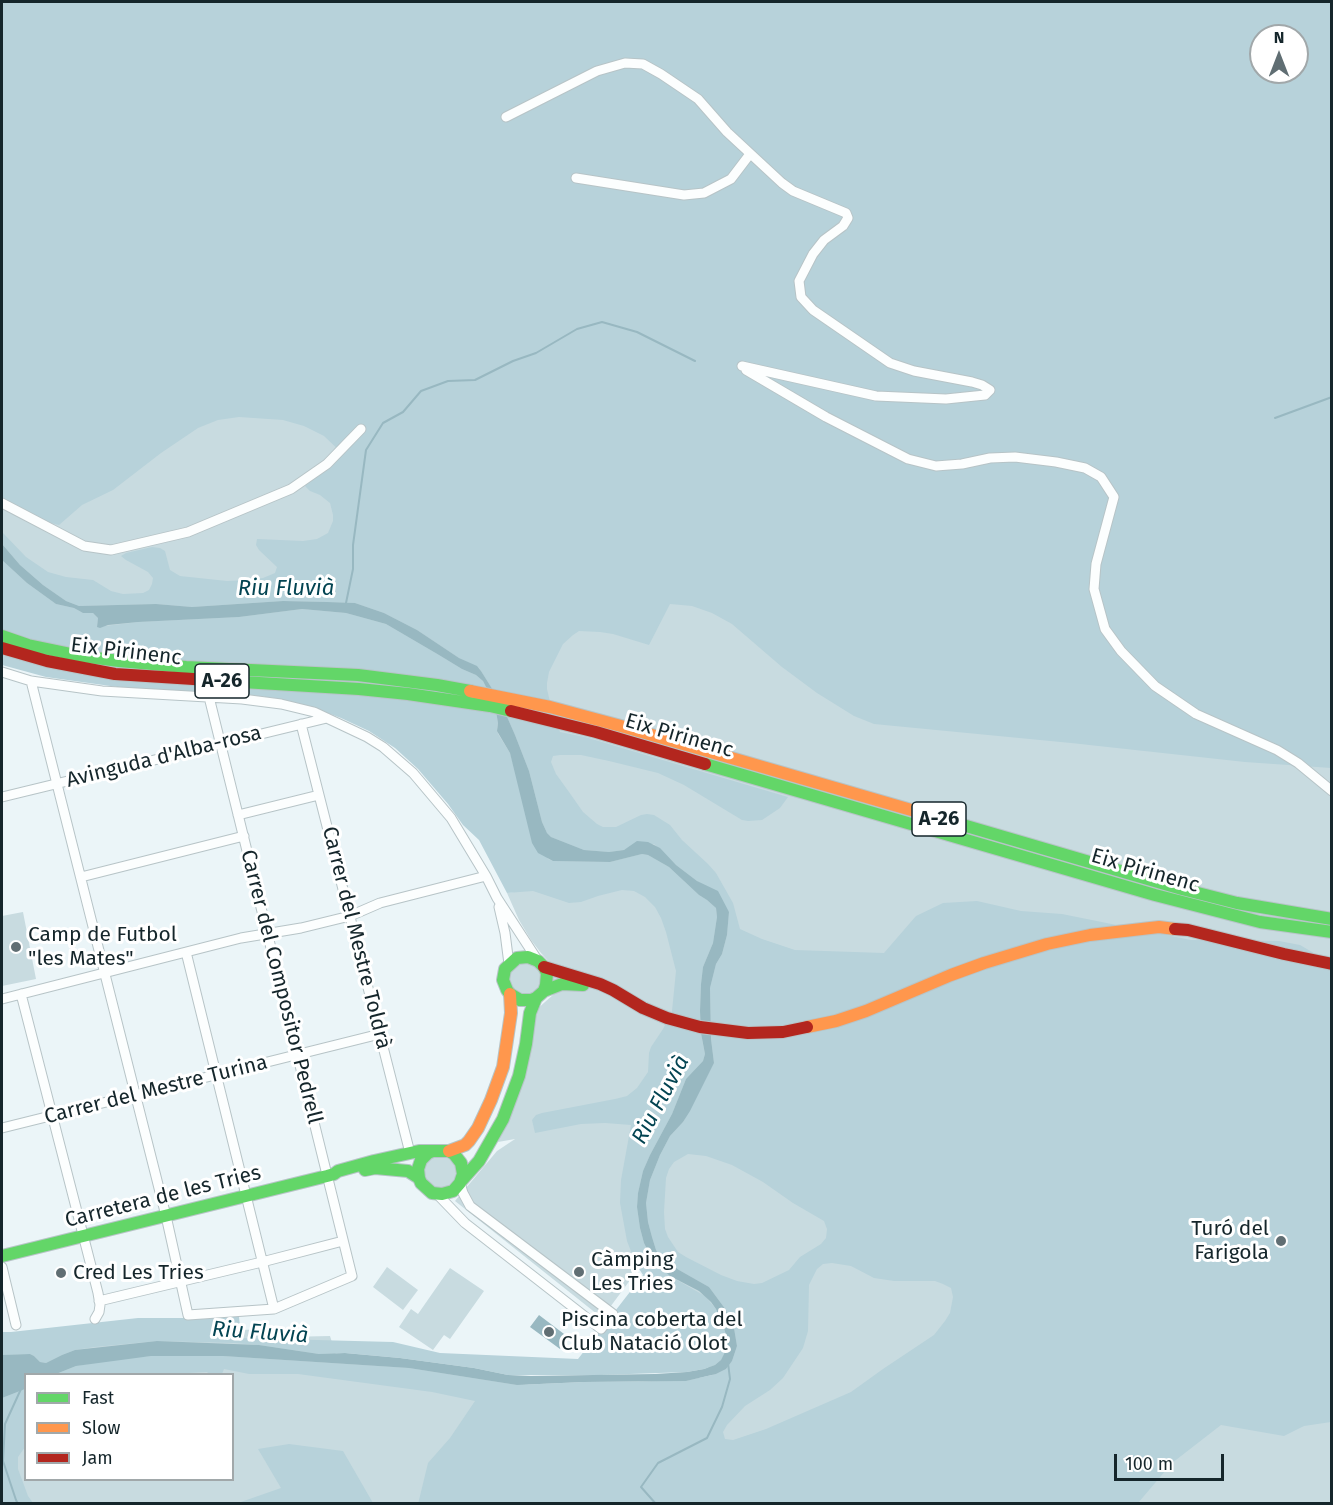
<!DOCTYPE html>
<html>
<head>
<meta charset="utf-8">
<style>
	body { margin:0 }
	#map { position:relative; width:1333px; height:1505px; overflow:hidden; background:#ebf5f8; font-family:"Fira Sans",sans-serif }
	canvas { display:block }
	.frame { position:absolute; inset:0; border:3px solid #15262b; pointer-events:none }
	.legend { position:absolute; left:24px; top:1373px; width:210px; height:108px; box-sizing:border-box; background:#fff; border:2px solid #a1a8aa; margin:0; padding:8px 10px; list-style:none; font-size:18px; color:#15262b }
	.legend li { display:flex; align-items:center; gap:12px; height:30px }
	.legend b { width:30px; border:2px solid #a1a8aa }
	.north { position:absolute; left:1249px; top:24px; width:60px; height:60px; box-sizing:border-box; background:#fff; border:2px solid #a1a8aa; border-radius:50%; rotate:0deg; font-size:16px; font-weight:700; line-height:24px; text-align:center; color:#15262b }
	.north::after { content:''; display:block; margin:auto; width:21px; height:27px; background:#606e73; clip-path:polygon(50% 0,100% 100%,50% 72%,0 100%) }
	.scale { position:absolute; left:1114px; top:1454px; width:110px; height:27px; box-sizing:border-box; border:3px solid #15262b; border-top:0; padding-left:8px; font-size:18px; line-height:21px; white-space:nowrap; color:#15262b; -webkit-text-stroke:4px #fff; paint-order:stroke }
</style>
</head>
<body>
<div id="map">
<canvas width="1333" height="1505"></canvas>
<div class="frame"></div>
<ul class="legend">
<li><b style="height:8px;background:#63d668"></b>Fast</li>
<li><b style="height:8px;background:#ff974d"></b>Slow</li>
<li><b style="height:8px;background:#b3261e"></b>Jam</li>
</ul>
<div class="north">N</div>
<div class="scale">100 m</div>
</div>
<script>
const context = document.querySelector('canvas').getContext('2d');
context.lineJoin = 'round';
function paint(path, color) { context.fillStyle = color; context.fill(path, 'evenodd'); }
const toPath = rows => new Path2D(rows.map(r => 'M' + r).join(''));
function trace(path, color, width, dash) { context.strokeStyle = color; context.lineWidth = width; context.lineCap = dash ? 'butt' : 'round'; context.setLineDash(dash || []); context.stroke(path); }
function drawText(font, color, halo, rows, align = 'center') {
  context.font = font + ' "Fira Sans",sans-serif'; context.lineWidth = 6; context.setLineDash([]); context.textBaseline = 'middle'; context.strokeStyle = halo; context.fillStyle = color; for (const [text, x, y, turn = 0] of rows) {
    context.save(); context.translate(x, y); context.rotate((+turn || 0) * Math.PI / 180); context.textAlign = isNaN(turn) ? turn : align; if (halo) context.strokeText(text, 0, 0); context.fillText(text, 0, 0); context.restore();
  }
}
paint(toPath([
	[2,2,1331,2,1331,1503,2,1503,2,1334,234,1323,236,1330,285,1329,285,1337,330,1336,337,1358,395,1362,546,1388,714,1377,642,1264,602,1318,455,1201,497,1151,515,1139,498,1142,524,1079,536,1010,554,994,551,964,541,953,531,940,519,920,507,893,514,892,508,862,397,736,294,695,2,655],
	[1261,36,1297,36,1297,72,1261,72],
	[26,1374,232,1374,232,1480,26,1480],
	[23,912,36,979,2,986,2,916],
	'509 979a17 17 0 1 1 34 0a17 17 0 1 1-34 0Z',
	'424 1172a16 16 0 1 1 32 0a16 16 0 1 1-32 0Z',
	[387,1267,418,1290,403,1310,373,1287],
	[450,1268,484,1291,450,1339,444,1335,433,1350,399,1327,411,1309,418,1314]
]), '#c8dbe0');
paint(toPath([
	[2,2,1331,2,1331,768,1245,762,1071,743,874,724,854,716,817,693,782,667,732,624,712,613,692,606,670,604,649,645,613,634,600,632,579,631,573,635,563,644,549,672,547,683,547,689,553,715,560,732,585,737,788,797,780,808,762,820,748,821,742,820,684,785,658,773,609,761,581,755,560,755,553,756,551,762,556,774,569,792,583,812,597,824,603,827,616,827,641,815,647,814,654,815,670,825,682,840,708,864,716,873,733,903,740,929,762,939,795,950,884,953,916,916,943,903,977,901,1021,911,1062,914,1191,940,1279,941,1300,945,1331,963,1331,1422,1304,1426,1284,1436,1221,1425,1172,1463,1138,1503,418,1504,428,1463,450,1438,475,1401,432,1392,298,1374,249,1374,224,1369,222,1374,209,1374,207,1372,169,1374,56,1374,76,1366,117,1359,151,1356,223,1356,409,1368,517,1385,584,1382,686,1381,716,1374,726,1369,732,1361,737,1346,734,1328,726,1310,709,1287,679,1270,660,1257,656,1250,652,1237,648,1222,646,1203,650,1180,660,1155,670,1136,683,1122,714,1063,711,1039,710,988,716,964,722,954,727,935,729,912,705,886,697,881,676,865,654,844,630,847,624,850,609,852,584,850,551,837,547,833,542,822,529,771,515,735,501,703,479,668,459,658,417,630,384,613,355,603,327,602,283,601,192,607,156,604,79,606,66,601,43,585,20,565,2,544,2,532,26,557,48,572,66,577,93,580,111,591,123,594,143,593,149,590,152,584,153,578,148,572,126,560,121,556,126,553,152,547,160,548,165,551,170,570,180,576,227,581,250,580,263,578,275,573,277,567,259,550,256,545,257,539,303,541,317,539,328,533,333,521,333,515,330,503,320,495,310,491,305,486,309,481,330,467,343,454,324,436,304,426,283,420,239,417,218,420,198,428,161,453,113,490,82,505,59,525,43,521,2,498],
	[1261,36,1297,36,1297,72,1261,72],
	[688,1154,706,1156,732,1165,763,1182,793,1203,824,1221,827,1229,826,1238,821,1244,800,1257,789,1270,762,1283,754,1284,737,1281,721,1275,686,1257,678,1252,668,1237,665,1229,664,1212,666,1178,669,1169,674,1162],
	[832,1263,851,1266,874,1278,894,1281,935,1281,943,1284,951,1288,953,1297,950,1313,945,1321,934,1335,883,1369,851,1392,766,1429,733,1440,725,1439,723,1432,727,1425,745,1406,770,1390,783,1378,803,1348,808,1331,809,1285,817,1269,823,1264],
	[2,560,27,583,56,604,74,608,83,613,93,613,98,618,97,627,138,622,239,617,302,609,346,613,386,624,439,655,462,669,476,675,483,681,495,705,498,723,497,728,498,734,510,753,518,781,548,859,553,861,610,862,642,854,648,855,669,867,699,895,707,900,716,908,717,917,713,943,703,967,701,984,700,1011,702,1039,705,1054,703,1061,686,1079,672,1114,650,1155,643,1171,638,1193,637,1207,640,1228,644,1243,653,1261,670,1276,705,1296,716,1309,724,1328,728,1342,728,1348,721,1360,715,1365,704,1369,687,1372,601,1375,508,1375,474,1368,400,1358,345,1353,319,1354,259,1345,233,1343,157,1341,95,1347,75,1350,62,1355,46,1363,40,1362,34,1356,30,1354,2,1355,2,1332,11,1332,138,1318,223,1318,230,1317,239,1317,240,1326,227,1326,228,1330,240,1333,240,1338,393,1342,440,1353,578,1359,643,1275,636,1264,627,1241,620,1203,621,1180,631,1125,605,1123,581,1124,535,1133,532,1120,536,1115,542,1113,615,1099,627,1096,637,1088,648,1072,649,1053,651,1047,663,1029,672,1011,676,971,666,932,661,918,655,907,645,897,634,891,622,890,598,896,581,902,569,903,533,891,507,893,479,840,463,825,448,804,418,769,395,748,369,731,341,718,309,706,274,698,240,694,132,689,46,677,2,665],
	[25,1389,25,1447,18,1457,18,1469,28,1496,33,1503,2,1503,2,1398],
	[289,1444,343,1451,373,1503,238,1503,281,1488,258,1449]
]), '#b7d2da');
paint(toPath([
	[2,544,20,565,43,585,66,601,79,606,156,604,192,607,283,601,327,602,355,603,384,613,417,630,459,658,477,666,481,671,501,703,515,735,529,771,542,822,547,833,551,837,584,850,609,852,624,850,637,841,648,842,660,848,676,865,697,881,718,891,729,912,727,935,722,954,716,964,710,988,711,1039,714,1063,690,1111,683,1122,670,1136,660,1155,650,1180,646,1203,648,1222,652,1237,656,1250,660,1257,679,1270,709,1287,726,1310,734,1328,737,1346,732,1361,726,1369,716,1374,686,1381,584,1382,517,1385,409,1368,223,1356,151,1356,76,1366,56,1374,26,1374,25,1389,2,1398,2,1355,30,1354,34,1356,40,1362,46,1363,62,1355,75,1350,157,1341,259,1345,319,1354,345,1353,400,1358,474,1368,508,1375,531,1376,655,1374,687,1372,704,1369,715,1365,721,1360,727,1348,728,1342,724,1328,716,1309,711,1302,699,1291,670,1276,653,1261,644,1243,640,1228,637,1207,638,1193,643,1171,650,1155,672,1114,686,1079,703,1061,705,1054,701,1033,700,1011,701,984,703,967,713,943,717,917,716,908,707,900,699,895,669,867,648,855,642,854,610,862,553,861,538,853,532,843,510,753,497,731,498,723,495,705,483,681,476,675,462,669,439,655,386,624,346,613,302,609,239,617,138,622,108,625,100,628,97,627,98,618,93,613,83,613,74,608,56,604,27,583,2,560],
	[539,1315,568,1337,560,1349,530,1327]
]), '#98b8c1');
trace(toPath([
	[1275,418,1332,397],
	[346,603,353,569,353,545,366,450,383,423,403,412,421,391,448,381,475,380,513,361,536,353,577,329,602,322,637,332,695,361],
	[18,1504,16,1500,3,1461,5,1424,21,1389],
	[656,1504,641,1487,658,1463,707,1438,722,1407,730,1379,728,1363]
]), '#98b8c1', 2);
const street = toPath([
	[506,117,597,71,625,63,643,64,661,74,698,99,727,132,782,183,793,191,846,213,848,218,843,226,824,240,813,254,799,281,801,297,813,310,890,363,914,371,972,382,982,385,990,390,985,395,946,399,876,396,742,366],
	[576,178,684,195,704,193,731,179,750,154],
	[746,370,826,417,908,459,936,466,962,464,990,458,1015,457,1056,462,1085,468,1101,477,1114,497,1096,564,1094,589,1105,629,1121,651,1155,686,1196,714,1277,750,1298,763,1332,791],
	[2,503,84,546,111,550,188,532,291,489,327,464,361,429],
	[2,672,31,681,102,691,242,699,281,704,314,712,367,737,383,747,413,773,451,818,486,876,497,898,538,961],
	[31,681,166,1216,188,1315,274,1309,352,1276,209,697],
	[301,724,410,1153],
	[2,797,327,718],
	[238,815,319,795],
	[81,877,244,836],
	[499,907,505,933,509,964],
	[186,952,274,1309],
	[21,994,98,1293,100,1305,99,1312,95,1319],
	[2,999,241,938,301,928,350,916,380,903,486,876],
	[2,1128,380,1034],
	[437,1194,465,1223,601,1329,613,1314,470,1206,463,1193,460,1183],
	[2,1267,16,1325],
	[99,1301,262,1262,343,1241]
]);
const fast = toPath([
	[2,636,28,645,81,656,119,661,186,667,358,675,437,685,470,691],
	[209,680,359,689,408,694,490,706,511,711],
	[705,764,1155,895,1260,922,1332,932],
	[932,816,1182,889,1237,903,1332,919],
	[544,991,562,984,583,985],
	[365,1170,375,1168,408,1171,419,1178,421,1183,432,1193,442,1194,453,1191,460,1183,463,1174,461,1163,454,1154,449,1151,433,1151,428,1153,421,1160,418,1169,419,1178],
	[462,1180,479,1161,503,1119,519,1076,526,1044,530,1013,536,998,544,991,546,985,547,973,544,967,538,961,528,957,517,958,505,969,503,980,507,990,510,994,520,1000,531,1000,536,998],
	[2,1256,327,1176,334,1174,338,1171,374,1161,419,1151,433,1151]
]);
const slow = toPath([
	[470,691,550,707,621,726,932,816],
	[807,1027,836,1021,866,1011,951,975,984,963,1047,944,1090,935,1159,927,1175,929],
	[449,1151,465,1145,469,1141,478,1128,491,1100,503,1067,511,1013,510,994]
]);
const jam = toPath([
	[2,648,47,661,115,674,209,680],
	[511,711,596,732,705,764],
	[1175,929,1188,930,1284,954,1332,964],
	[544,967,600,984,613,990,643,1008,667,1018,700,1027,748,1033,783,1032,807,1027]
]);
trace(street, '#b7c4c7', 11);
trace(fast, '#b7c4c7', 14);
trace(slow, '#b7c4c7', 14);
trace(jam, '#b7c4c7', 14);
trace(street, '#fcfefe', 9);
trace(fast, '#63d668', 12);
trace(slow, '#ff974d', 12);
trace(jam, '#b3261e', 12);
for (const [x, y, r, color] of [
	[16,947,6,"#606e73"],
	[1281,1241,6,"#606e73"],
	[579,1272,6,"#606e73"],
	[61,1273,6,"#606e73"],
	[549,1332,6,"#606e73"]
]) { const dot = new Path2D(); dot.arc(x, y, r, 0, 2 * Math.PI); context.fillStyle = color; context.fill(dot); trace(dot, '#fff', 2); }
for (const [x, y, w] of [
	[222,681,54],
	[939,819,54]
]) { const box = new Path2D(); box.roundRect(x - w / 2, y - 17, w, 34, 4.5); context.fillStyle = '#fff'; context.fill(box); trace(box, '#15262b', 1.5); }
drawText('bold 20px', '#15262b', null, [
	["A-26",222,681],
	["A-26",939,819]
]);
drawText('21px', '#15262b', '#fff', [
	["Eix Pirinenc",126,652,7],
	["Eix Pirinenc",679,736,16],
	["Avinguda d'Alba-rosa",164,757,-14],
	["Eix Pirinenc",1145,871,16],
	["Carrer del Mestre Toldrà",356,938,76],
	["Carrer del Compositor Pedrell",281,987,76],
	["Carrer del Mestre Turina",156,1090,-14],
	["Carretera de les Tries",163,1197,-14]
]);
drawText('21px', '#15262b', '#fff', [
	["Camp de Futbol",28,935],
	["\"les Mates\"",28,959],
	["Turó del",1269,1229,"right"],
	["Farigola",1269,1253,"right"],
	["Càmping",591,1260],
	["Les Tries",591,1284],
	["Cred Les Tries",73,1273],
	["Piscina coberta del",561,1320],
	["Club Natació Olot",561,1344]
], 'left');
drawText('italic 22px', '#034452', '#fff', [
	["Riu Fluvià",286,589],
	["Riu Fluvià",661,1100,-62],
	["Riu Fluvià",260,1333,4]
]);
</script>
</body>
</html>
